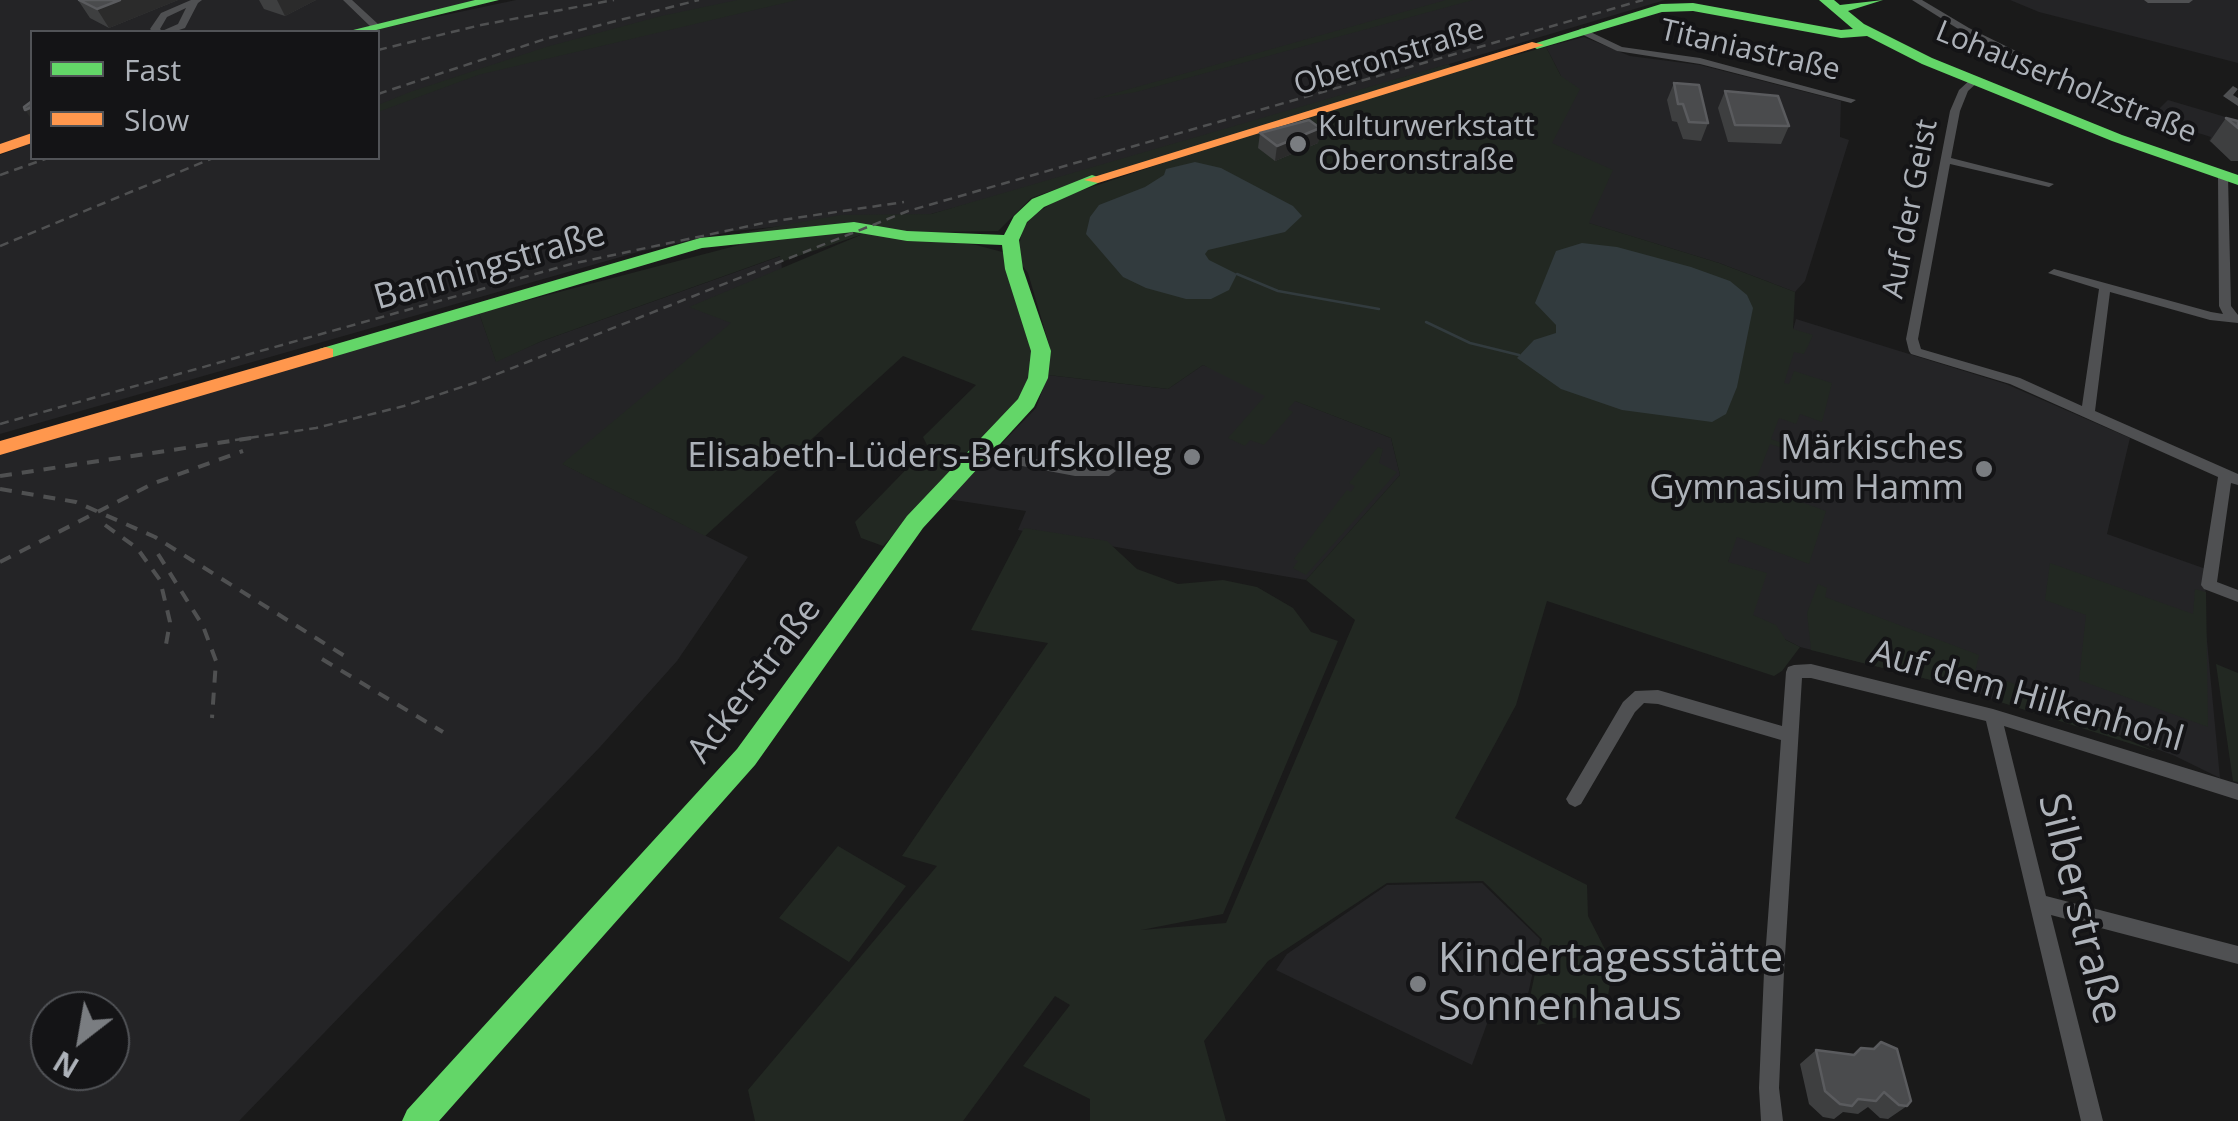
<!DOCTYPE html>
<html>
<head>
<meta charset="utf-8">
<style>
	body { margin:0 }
	#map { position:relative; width:2238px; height:1121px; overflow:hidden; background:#1a1a1a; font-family:"Open Sans",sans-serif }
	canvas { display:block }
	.legend { position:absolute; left:30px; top:30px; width:350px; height:130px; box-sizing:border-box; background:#141416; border:2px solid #515357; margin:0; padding:12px 18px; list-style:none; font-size:30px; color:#adb2b9 }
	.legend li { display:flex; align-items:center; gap:20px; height:50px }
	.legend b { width:50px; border:2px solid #515357 }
	.north { position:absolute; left:30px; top:991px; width:100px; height:100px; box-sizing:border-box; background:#141416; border:2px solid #515357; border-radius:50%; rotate:211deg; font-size:28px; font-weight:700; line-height:40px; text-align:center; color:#adb2b9 }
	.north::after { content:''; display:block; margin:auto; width:35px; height:45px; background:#7a7d81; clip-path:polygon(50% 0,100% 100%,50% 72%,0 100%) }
</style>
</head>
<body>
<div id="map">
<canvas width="2238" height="1121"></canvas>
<ul class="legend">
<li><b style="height:12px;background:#63d668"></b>Fast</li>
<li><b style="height:12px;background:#ff974d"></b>Slow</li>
</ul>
<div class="north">N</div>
</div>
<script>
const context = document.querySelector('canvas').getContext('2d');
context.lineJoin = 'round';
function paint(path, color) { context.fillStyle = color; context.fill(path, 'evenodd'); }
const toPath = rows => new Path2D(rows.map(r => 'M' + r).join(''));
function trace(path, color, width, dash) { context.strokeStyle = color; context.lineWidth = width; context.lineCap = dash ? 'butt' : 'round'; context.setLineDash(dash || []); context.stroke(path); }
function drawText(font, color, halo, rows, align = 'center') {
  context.font = font + ' "Open Sans",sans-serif'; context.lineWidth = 8; context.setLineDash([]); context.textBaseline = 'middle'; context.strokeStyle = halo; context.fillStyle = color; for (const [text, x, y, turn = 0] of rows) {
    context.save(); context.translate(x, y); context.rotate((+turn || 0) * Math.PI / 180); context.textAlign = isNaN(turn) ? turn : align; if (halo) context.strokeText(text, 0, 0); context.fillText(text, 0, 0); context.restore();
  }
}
paint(toPath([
	[0,0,491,0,350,32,32,32,32,137,0,149],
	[516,0,1665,0,1051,182,886,226,872,217,734,231,638,252,0,434,0,155,32,143,32,158,378,158,378,32,365,32],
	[2010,0,2238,0,2238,63,2039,12],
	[1584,37,1630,56,1700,65,1841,101,1840,137,1849,140,1805,281,1795,292,1719,263,1588,223,1551,143,1561,76,1546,47],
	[2168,100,2229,118,2215,143,2209,141,2211,137,2150,118],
	[781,256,784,302,563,464,748,557,677,661,600,747,239,1121,0,1121,0,452,479,313,496,361,542,341],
	[50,1011,110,1011,110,1071,50,1071],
	[1796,319,2006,384,2130,438,2107,534,2206,569,2205,620,2220,778,2175,756,2082,721,2082,713,2072,706,2005,681,2000,702,1971,690,1800,647,1716,604],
	[1203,365,1391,438,1400,475,1306,580,1018,530,1026,511,948,499,1036,408,1048,375,1168,389],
	[1482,883,1540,939,1527,999,1496,999,1472,1065,1276,970,1287,954,1387,885]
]), '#242426');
paint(toPath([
	[737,0,797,0,478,75,378,112,378,105,410,92,546,47,661,16],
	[1446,0,1473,0,1136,92,1094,99],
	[1546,47,1561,76,1580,89,1552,143,1613,170,1589,223,1719,263,1795,292,1793,329,1813,335,1804,354,1794,352,1784,383,1789,384,1794,371,1832,383,1822,422,1800,414,1796,424,1779,418,1771,439,1818,456,1817,459,1770,444,1754,485,1826,511,1809,564,1737,537,1728,562,1767,573,1753,615,1776,625,1786,640,1800,647,1782,671,1774,676,1547,601,1516,705,1455,818,1587,885,1588,916,1613,965,1608,996,1580,1017,1537,1025,1529,1002,1542,939,1483,881,1387,883,1268,961,1204,1041,1226,1121,1090,1121,1090,1099,1023,1066,1070,1005,1055,996,963,1121,755,1121,748,1090,937,866,902,856,1048,643,971,630,1024,528,1107,541,1137,569,1178,584,1223,580,1257,587,1293,608,1311,632,1338,641,1223,914,1141,930,1226,923,1355,620,1306,580,1400,475,1391,438,1295,401,1288,409,1293,412,1264,445,1250,440,1245,446,1228,438,1265,396,1203,365,1168,389,1048,375,1050,348,1028,273,1022,265,1019,245,1023,229,1032,216,1062,197,1163,163,1088,178,1031,198,998,231,868,233,976,245,1010,254,1038,378,883,546,861,538,855,522,928,447,923,437,976,385,903,356,705,536,562,464,731,323,689,307,863,234,781,262,780,256,542,341,496,362,479,313,739,245,740,233,841,215,931,214,1448,64,1452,67,1352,98],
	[1378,447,1383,449,1379,463,1397,472,1306,575,1293,568,1298,561,1294,559,1347,490,1351,492,1355,486,1349,483],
	[2050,563,2193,614,2195,589,2206,592,2208,727,2079,680,2086,615,2045,600],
	[1818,584,1827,588,1825,597,1979,655,1971,690,1811,650,1807,613],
	[2216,664,2238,673,2238,782,2233,781],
	[2004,680,2072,706,2083,713,2082,721,2157,752,2000,702],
	[838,846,906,886,849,962,779,918]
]), '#222822');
paint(toPath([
	[1195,162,1221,168,1293,206,1302,216,1285,232,1208,250,1205,254,1209,260,1237,274,1229,290,1211,299,1186,299,1146,288,1123,277,1086,234,1090,217,1099,205,1145,187,1164,175,1166,169],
	[1582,243,1617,247,1691,267,1730,281,1747,295,1753,308,1737,387,1726,414,1712,422,1622,410,1561,389,1517,358,1534,340,1556,333,1556,325,1535,303,1556,251]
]), '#323b3e');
trace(toPath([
	[1237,274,1278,291,1379,309],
	[1426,322,1470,343,1519,355]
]), '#323b3e', 2.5);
paint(toPath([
	[191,0,202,0,198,3,185,28,173,32,152,31,150,29,161,13,191,0],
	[186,8,178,24,162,31,160,29,167,17,186,8],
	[343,0,352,0,378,24,378,28,372,28,343,0],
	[1912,0,1922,0,1969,28,2081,83,2073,85,1963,32,1912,0],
	[2144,0,2193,0,2189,3,2148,3,2144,0],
	[1582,28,1622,47,1700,58,1856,100,1851,103,1700,64,1617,51,1579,33,1577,31,1582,28],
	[1971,79,1979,81,1968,91,1960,111,1951,158,2054,184,2049,187,1950,164,1918,339,1921,349,2020,378,2082,406,2099,289,2048,273,2054,269,2211,312,2223,314,2219,306,2218,177,2223,174,2228,177,2231,306,2238,315,2238,323,2210,320,2110,292,2095,411,2238,474,2238,485,2231,483,2217,582,2238,590,2238,602,2204,589,2201,585,2218,477,2010,384,1911,354,1909,351,1906,339,1950,111,1959,90,1971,79],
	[2233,86,2238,89,2233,95,2238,98,2238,106,2223,96,2233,86],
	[979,449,1075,466,1109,466,1116,471,1109,476,1075,476,974,457,972,454,979,449],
	[1811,664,1993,709,2238,784,2238,800,2004,726,2046,896,2238,946,2238,964,2051,915,2103,1121,2081,1121,1986,721,1811,678,1802,678,1784,972,1779,1088,1783,1121,1761,1121,1759,1088,1764,972,1781,740,1658,704,1644,703,1635,712,1581,804,1575,807,1569,804,1566,799,1623,702,1635,691,1658,690,1782,726,1786,672,1788,667,1794,665,1811,664]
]), '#4f5052');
paint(toPath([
	[475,0,499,0,368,32,345,32,475,0],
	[1819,0,1834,0,1840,5,1883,0,1848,11,1864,24,1932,58,2122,135,2238,175,2238,185,2112,141,1922,64,1867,36,1841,38,1693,11,1662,12,1537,49,1530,45,1661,4,1693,3,1841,30,1853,29,1819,0],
	[1092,175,1098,177,1098,183,1044,207,1027,222,1019,240,1023,269,1051,351,1048,378,1034,407,923,528,755,765,439,1121,402,1121,407,1110,737,749,907,516,1018,399,1028,378,1031,351,1005,269,1002,245,907,241,854,232,702,248,333,357,319,357,319,349,700,238,854,222,907,231,1004,235,1014,216,1032,199,1092,175]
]), '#63d668');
paint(toPath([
	[1532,42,1544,45,1098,183,1084,180,1532,42],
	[32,133,32,143,0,154,0,144,32,133],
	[326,347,333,349,333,357,0,455,0,441,326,347]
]), '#ff974d');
trace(toPath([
	[378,50,481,25,614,0],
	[378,94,545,39,699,0],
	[0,175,48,158],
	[0,246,213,158],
	[0,424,571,264,768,222,904,202],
	[235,440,316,428,404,406,477,382,908,211,1643,0]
]), '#4f5051', 2.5, [9, 6]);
trace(toPath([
	[0,476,251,438],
	[0,489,76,502,155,537,351,660],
	[105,525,137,548,160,580,170,622,165,650],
	[158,554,203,626,216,661,212,718],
	[0,562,152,484,243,451],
	[322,659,443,732]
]), '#4f5051', 4, [12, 10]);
paint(toPath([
	[78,0,178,0,109,28,90,18],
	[259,0,316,0,285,16,264,9],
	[1674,83,1708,123,1701,141,1683,139,1677,122,1672,121,1667,100],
	[1725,91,1789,126,1781,144,1728,142,1718,108],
	[2226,118,2238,121,2238,161,2231,161,2210,141],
	[1320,128,1318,143,1275,161,1258,148,1260,133],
	[1881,1042,1907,1106,1888,1119,1880,1118,1868,1107,1858,1114,1843,1112,1834,1119,1823,1117,1809,1104,1800,1064,1816,1050,1853,1055,1861,1048,1872,1049]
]), '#3e3f40');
paint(toPath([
	[120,0,178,0,109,28,97,9],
	[277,0,316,0,285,16],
	[32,107,32,120,25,110],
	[1320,128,1318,143,1275,161,1277,146]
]), '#2b2b2b');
const building = toPath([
	[79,0,120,0,97,9,79,0],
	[1674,83,1699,85,1708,123,1689,122,1683,104,1678,104,1674,83],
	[1725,91,1778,96,1789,126,1735,125,1725,91],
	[32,101,32,107,25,110,24,107,32,101],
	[2226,118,2238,121,2238,128,2226,118],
	[1309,120,1320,128,1277,146,1260,133,1309,120],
	[1881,1042,1897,1049,1911,1101,1907,1106,1899,1105,1884,1092,1876,1101,1858,1099,1852,1106,1840,1104,1825,1091,1816,1050,1854,1055,1861,1048,1874,1049,1881,1042]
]);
paint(building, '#4a4b4d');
trace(building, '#5a5b5e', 2.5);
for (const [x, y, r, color] of [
	[1298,144,10,"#7a7d81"],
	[1192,457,10,"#7a7d81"],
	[1984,469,10,"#7a7d81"],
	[1418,984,10,"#7a7d81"]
]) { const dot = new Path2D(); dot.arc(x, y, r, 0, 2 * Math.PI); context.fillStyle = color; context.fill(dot); trace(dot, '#141416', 4); }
drawText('30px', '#adb2b9', '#141416', [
	["Titaniastraße",1750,51,13],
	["Oberonstraße",1389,58,-17],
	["Lohauserholzstraße",2066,83,22],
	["Auf der Geist",1911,209,-79]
]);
drawText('30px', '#adb2b9', '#141416', [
	["Kulturwerkstatt",1318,127],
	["Oberonstraße",1318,161]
], 'left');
drawText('35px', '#adb2b9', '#141416', [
	["Banningstraße",490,267,-16],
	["Ackerstraße",755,681,-53],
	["Auf dem Hilkenhohl",2027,697,16]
]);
drawText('35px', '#adb2b9', '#141416', [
	["Märkisches",1964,449],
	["Gymnasium Hamm",1964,489],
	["Elisabeth-Lüders-Berufskolleg",1172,457]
], 'right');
drawText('42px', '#adb2b9', '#141416', [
	["Silberstraße",2079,909,76]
]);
drawText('42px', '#adb2b9', '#141416', [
	["Kindertagesstätte",1438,960],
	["Sonnenhaus",1438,1008]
], 'left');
</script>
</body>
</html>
